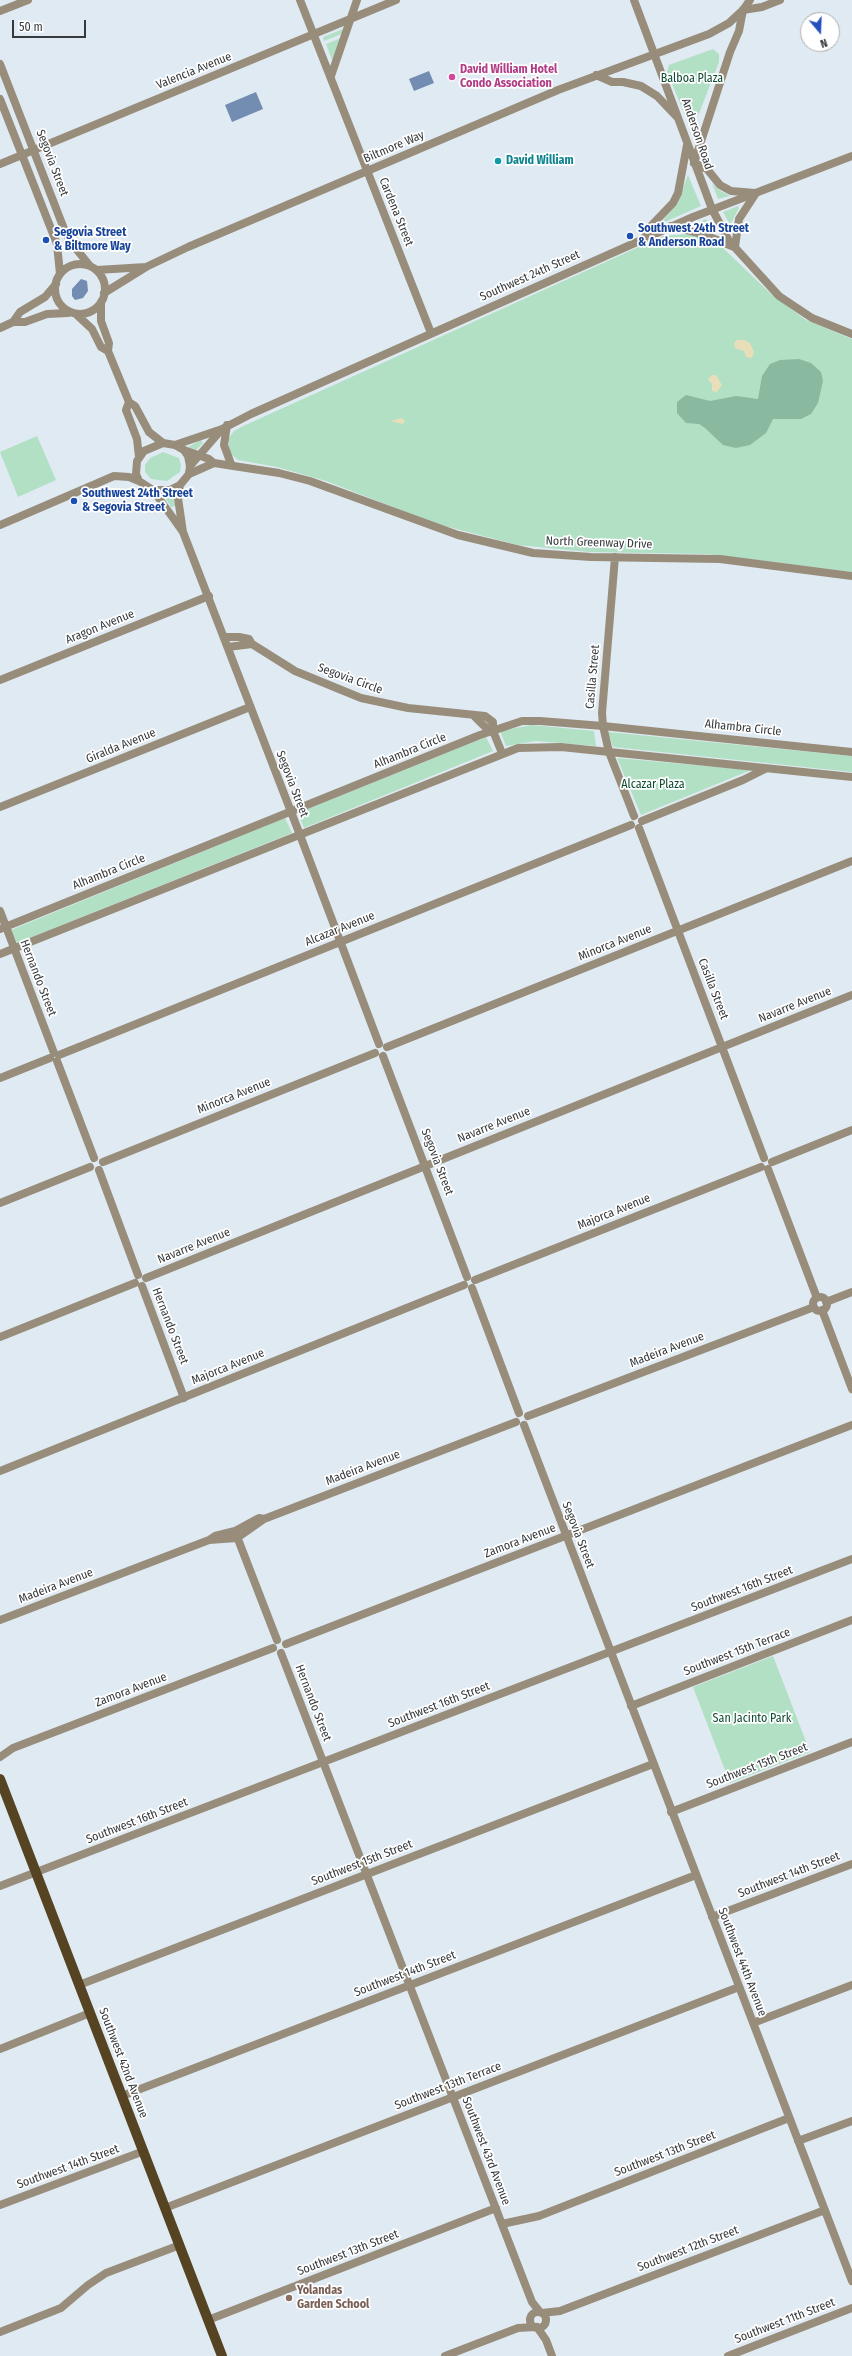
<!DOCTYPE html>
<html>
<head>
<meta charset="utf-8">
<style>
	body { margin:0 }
	#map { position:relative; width:852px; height:2356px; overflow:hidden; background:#e0eaf2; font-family:"Fira Sans Condensed",sans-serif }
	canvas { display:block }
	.north { position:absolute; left:800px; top:12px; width:40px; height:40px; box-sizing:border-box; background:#fff; border:1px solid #afb0b1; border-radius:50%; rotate:161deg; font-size:11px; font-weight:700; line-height:16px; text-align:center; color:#363a3d }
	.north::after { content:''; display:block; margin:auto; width:14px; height:18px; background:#254fbd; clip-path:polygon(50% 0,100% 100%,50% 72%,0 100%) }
	.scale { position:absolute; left:12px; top:20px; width:74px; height:18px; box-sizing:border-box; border:2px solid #363a3d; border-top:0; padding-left:5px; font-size:12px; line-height:14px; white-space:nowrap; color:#363a3d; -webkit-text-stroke:3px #fff; paint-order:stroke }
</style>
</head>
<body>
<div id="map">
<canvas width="852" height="2356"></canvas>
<div class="north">N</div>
<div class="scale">50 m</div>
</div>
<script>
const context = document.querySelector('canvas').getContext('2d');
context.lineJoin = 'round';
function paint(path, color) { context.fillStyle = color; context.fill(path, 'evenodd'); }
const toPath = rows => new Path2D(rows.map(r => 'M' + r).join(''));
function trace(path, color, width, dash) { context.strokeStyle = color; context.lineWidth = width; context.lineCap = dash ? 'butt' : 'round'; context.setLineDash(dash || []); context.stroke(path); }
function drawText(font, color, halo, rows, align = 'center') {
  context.font = font + ' "Fira Sans Condensed",sans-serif'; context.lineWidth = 3.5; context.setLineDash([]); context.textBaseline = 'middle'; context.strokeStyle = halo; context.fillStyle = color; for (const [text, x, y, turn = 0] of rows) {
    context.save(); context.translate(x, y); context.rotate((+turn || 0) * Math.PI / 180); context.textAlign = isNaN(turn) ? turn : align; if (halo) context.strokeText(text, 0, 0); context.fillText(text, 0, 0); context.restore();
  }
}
paint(toPath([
	[343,29,344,33,324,41,323,37],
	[341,38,332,60,326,44],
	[713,49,719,54,719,62,700,111,698,115,689,117,685,115,667,72,669,65],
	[688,175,701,206,660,224,677,204],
	[712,183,719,190,730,196,718,199],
	[738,206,739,208,730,225,723,212],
	[706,219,715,233,693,225],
	[687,234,698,236,722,247,771,294,806,320,852,339,852,572,708,554,589,552,518,545,437,524,326,481,277,467,238,460,230,453,228,439,234,431,241,427,663,236],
	[37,436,56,480,18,497,0,452],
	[201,440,203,443,196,450,188,447],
	[163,452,179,458,181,465,180,472,167,481,151,479,145,472,145,465,150,458],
	[174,494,175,506,171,507,164,496],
	[532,725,594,731,596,746,536,741,506,746,500,731],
	[608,732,852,756,852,772,613,747],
	[486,737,493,751,304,828,298,813],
	[617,758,751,770,641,815],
	[285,818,292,833,17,943,11,930],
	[773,1656,810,1752,730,1783,693,1687]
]), '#b1e0c5');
paint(toPath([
	[799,359,811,363,821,372,823,381,818,403,811,414,801,419,773,419,766,433,750,445,736,448,723,445,705,428,699,424,686,423,677,413,677,402,686,395,710,401,736,396,758,399,762,376,770,364,780,360]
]), '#89ba9f');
paint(toPath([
	[737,340,744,340,750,343,754,352,752,358,746,357,744,351,735,348,734,343],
	[712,375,716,375,722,385,717,392,712,391,712,384,708,379],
	[402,418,405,421,403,424,390,421]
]), '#e8dfba');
paint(toPath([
	[429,71,434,83,414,91,409,79],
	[256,92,263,109,232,122,225,105],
	[81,279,87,281,88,291,83,298,75,300,72,296,72,289]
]), '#728cb2');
trace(toPath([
	[300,0,431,333],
	[743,10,762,7,780,0],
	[0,11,28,0],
	[331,76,357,0],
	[694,163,707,169,720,185,731,191,755,193],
	[0,164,396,0],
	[712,209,729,241,779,296,812,318,852,334],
	[671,226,705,235,734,247],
	[735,247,739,219,756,193],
	[184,450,209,459,214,463],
	[189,474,214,463,279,473,310,481,458,535,533,553,591,557,720,559,852,576],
	[615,557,602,713,603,726,609,752,634,816],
	[225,637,239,637,249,639,252,644,295,671,361,698,408,708,485,716,493,722,493,731,502,753],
	[228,647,252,644],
	[0,680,209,596],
	[473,715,484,726,493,731],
	[0,807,250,707],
	[642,821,743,780,765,769],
	[639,828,764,1158],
	[300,835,379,1044],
	[0,911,54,1053],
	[387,1047,852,861],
	[59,1055,631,825],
	[383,1056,467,1277],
	[57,1061,94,1158],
	[0,1078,50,1058],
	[103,1162,375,1053],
	[772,1162,852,1130],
	[768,1169,817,1298],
	[99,1170,138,1275],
	[0,1203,90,1167],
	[146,1278,852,995],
	[475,1280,761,1167],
	[142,1286,184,1398],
	[472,1288,519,1413],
	'813 1304a7 7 0 1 1 14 0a7 7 0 1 1-14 0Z',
	[826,1302,852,1292],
	[822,1310,852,1389],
	[0,1337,135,1283],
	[528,1416,814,1307],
	[524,1425,852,2281],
	[0,1471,464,1285],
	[264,1519,237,1538,209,1540,215,1536,235,1531,259,1518,264,1519,516,1422],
	[236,1534,277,1640],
	[0,1620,209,1540],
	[286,1644,852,1425],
	[281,1653,532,2302,540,2312],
	[631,1706,852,1620],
	[0,1757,13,1748,273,1648],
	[671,1812,852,1742],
	[0,1886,852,1559],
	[712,1917,852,1864],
	[79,1985,653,1764],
	[753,2023,852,1985],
	[0,2049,90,2013],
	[122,2096,696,1875],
	[798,2141,852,2121],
	[0,2205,144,2151],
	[165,2208,739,1987],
	[502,2224,539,2216,789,2118],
	'530 2320a8 8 0 1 1 16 0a8 8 0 1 1-16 0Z',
	[542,2313,560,2311,825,2210],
	[208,2320,496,2208],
	[537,2327,546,2340,552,2356],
	[0,2332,61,2308,88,2285,106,2273,180,2245],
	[445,2356,518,2328,535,2327],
	[728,2356,852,2308]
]), '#988d7b', 8);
trace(toPath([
	[634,0,712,209],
	[0,64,66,234,73,245,90,266],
	[596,75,612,82,623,82,641,86,657,96,677,117],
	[0,99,57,244,60,274],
	[694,163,730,52,739,31,743,10,750,0],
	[644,239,649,228,673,203,678,193,687,145],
	'55 289a25 25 0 1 1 50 0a25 25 0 1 1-50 0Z',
	[97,270,146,267],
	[104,293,146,267,188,247,558,90,709,34,729,23,743,10],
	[101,302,101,321,109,343,108,351,129,402,135,406,149,432,163,443],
	[77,315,92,329,101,347,108,351],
	[13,322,20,312,45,297,56,284],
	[0,328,13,322,25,322,47,314,68,313],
	[129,402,126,410,137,439,139,457],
	[227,425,224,445,231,464],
	[163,443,175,445,184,450,188,456,190,466,189,474,180,485,170,490,153,490,139,481,136,474,137,461,144,451,163,443],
	[175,445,222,429,251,414,693,217,852,156],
	[190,466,222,429],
	[180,485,178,498,183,532],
	[153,490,183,532,300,835],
	[0,525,114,476,129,477,139,481],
	[0,929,480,735,522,721,540,721,603,726,852,752],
	[0,954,518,748,561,747,852,777]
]), '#988d7b', 8);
trace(toPath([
	[0,1779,222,2356]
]), '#564322', 10);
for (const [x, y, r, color] of [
	[452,77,4,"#d1479c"],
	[498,161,4,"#0f9aa8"],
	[630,236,4,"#1a4fb4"],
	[46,240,4,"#1a4fb4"],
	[74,501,4,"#1a4fb4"],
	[289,2298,4,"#8d6e63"]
]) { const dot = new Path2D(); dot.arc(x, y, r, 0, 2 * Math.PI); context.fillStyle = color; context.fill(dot); trace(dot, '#fff', 1.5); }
drawText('bold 12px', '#b23c85', '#fff', [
	["David William Hotel",460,70],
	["Condo Association",460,84]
], 'left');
drawText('12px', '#363a3d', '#fff', [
	["Valencia Avenue",194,71,-22],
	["Anderson Road",697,134,71],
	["Biltmore Way",394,147,-23],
	["Segovia Street",52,163,69],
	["Cardena Street",396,212,68],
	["Southwest 24th Street",530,276,-24],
	["North Greenway Drive",599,543,2],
	["Aragon Avenue",100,627,-22],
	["Casilla Street",593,677,-85],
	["Segovia Circle",350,679,20],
	["Alhambra Circle",743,728,6],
	["Giralda Avenue",121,746,-22],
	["Alhambra Circle",410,751,-22],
	["Segovia Street",292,784,69],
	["Alhambra Circle",109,872,-22],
	["Alcazar Avenue",340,929,-22],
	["Minorca Avenue",615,943,-22],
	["Hernando Street",38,978,69],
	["Casilla Street",713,989,69],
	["Navarre Avenue",795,1005,-22],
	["Minorca Avenue",234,1096,-22],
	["Navarre Avenue",494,1125,-22],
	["Segovia Street",437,1162,69],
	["Majorca Avenue",614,1212,-22],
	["Navarre Avenue",194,1246,-22],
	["Hernando Street",170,1326,69],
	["Madeira Avenue",667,1350,-21],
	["Majorca Avenue",228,1367,-22],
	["Madeira Avenue",363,1468,-21],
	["Segovia Street",578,1535,69],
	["Zamora Avenue",520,1541,-21],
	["Madeira Avenue",56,1586,-21],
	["Southwest 16th Street",742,1589,-21],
	["Southwest 15th Terrace",737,1652,-21],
	["Zamora Avenue",131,1690,-21],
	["Hernando Street",313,1703,69],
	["Southwest 16th Street",439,1705,-21],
	["Southwest 15th Street",757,1766,-21],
	["Southwest 16th Street",137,1821,-21],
	["Southwest 15th Street",362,1863,-21],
	["Southwest 14th Street",789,1875,-21],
	["Southwest 44th Avenue",742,1962,69],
	["Southwest 14th Street",405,1974,-21],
	["Southwest 42nd Avenue",123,2063,69],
	["Southwest 13th Terrace",448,2086,-21],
	["Southwest 43rd Avenue",486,2151,69],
	["Southwest 13th Street",665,2154,-21],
	["Southwest 14th Street",68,2167,-20],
	["Southwest 12th Street",688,2249,-21],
	["Southwest 13th Street",348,2253,-21],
	["Southwest 11th Street",785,2321,-21]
]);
drawText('12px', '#0d4b31', '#fff', [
	["Balboa Plaza",692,79],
	["Alcazar Plaza",653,785],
	["San Jacinto Park",752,1719]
]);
drawText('bold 12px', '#0d838f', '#fff', [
	["David William",506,161]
], 'left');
drawText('bold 12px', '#164399', '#fff', [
	["Southwest 24th Street",638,229],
	["& Anderson Road",638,243],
	["Segovia Street",54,233],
	["& Biltmore Way",54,247],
	["Southwest 24th Street",82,494],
	["& Segovia Street",82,508]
], 'left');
drawText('bold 12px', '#785e54', '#fff', [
	["Yolandas",297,2291],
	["Garden School",297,2305]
], 'left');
</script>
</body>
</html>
